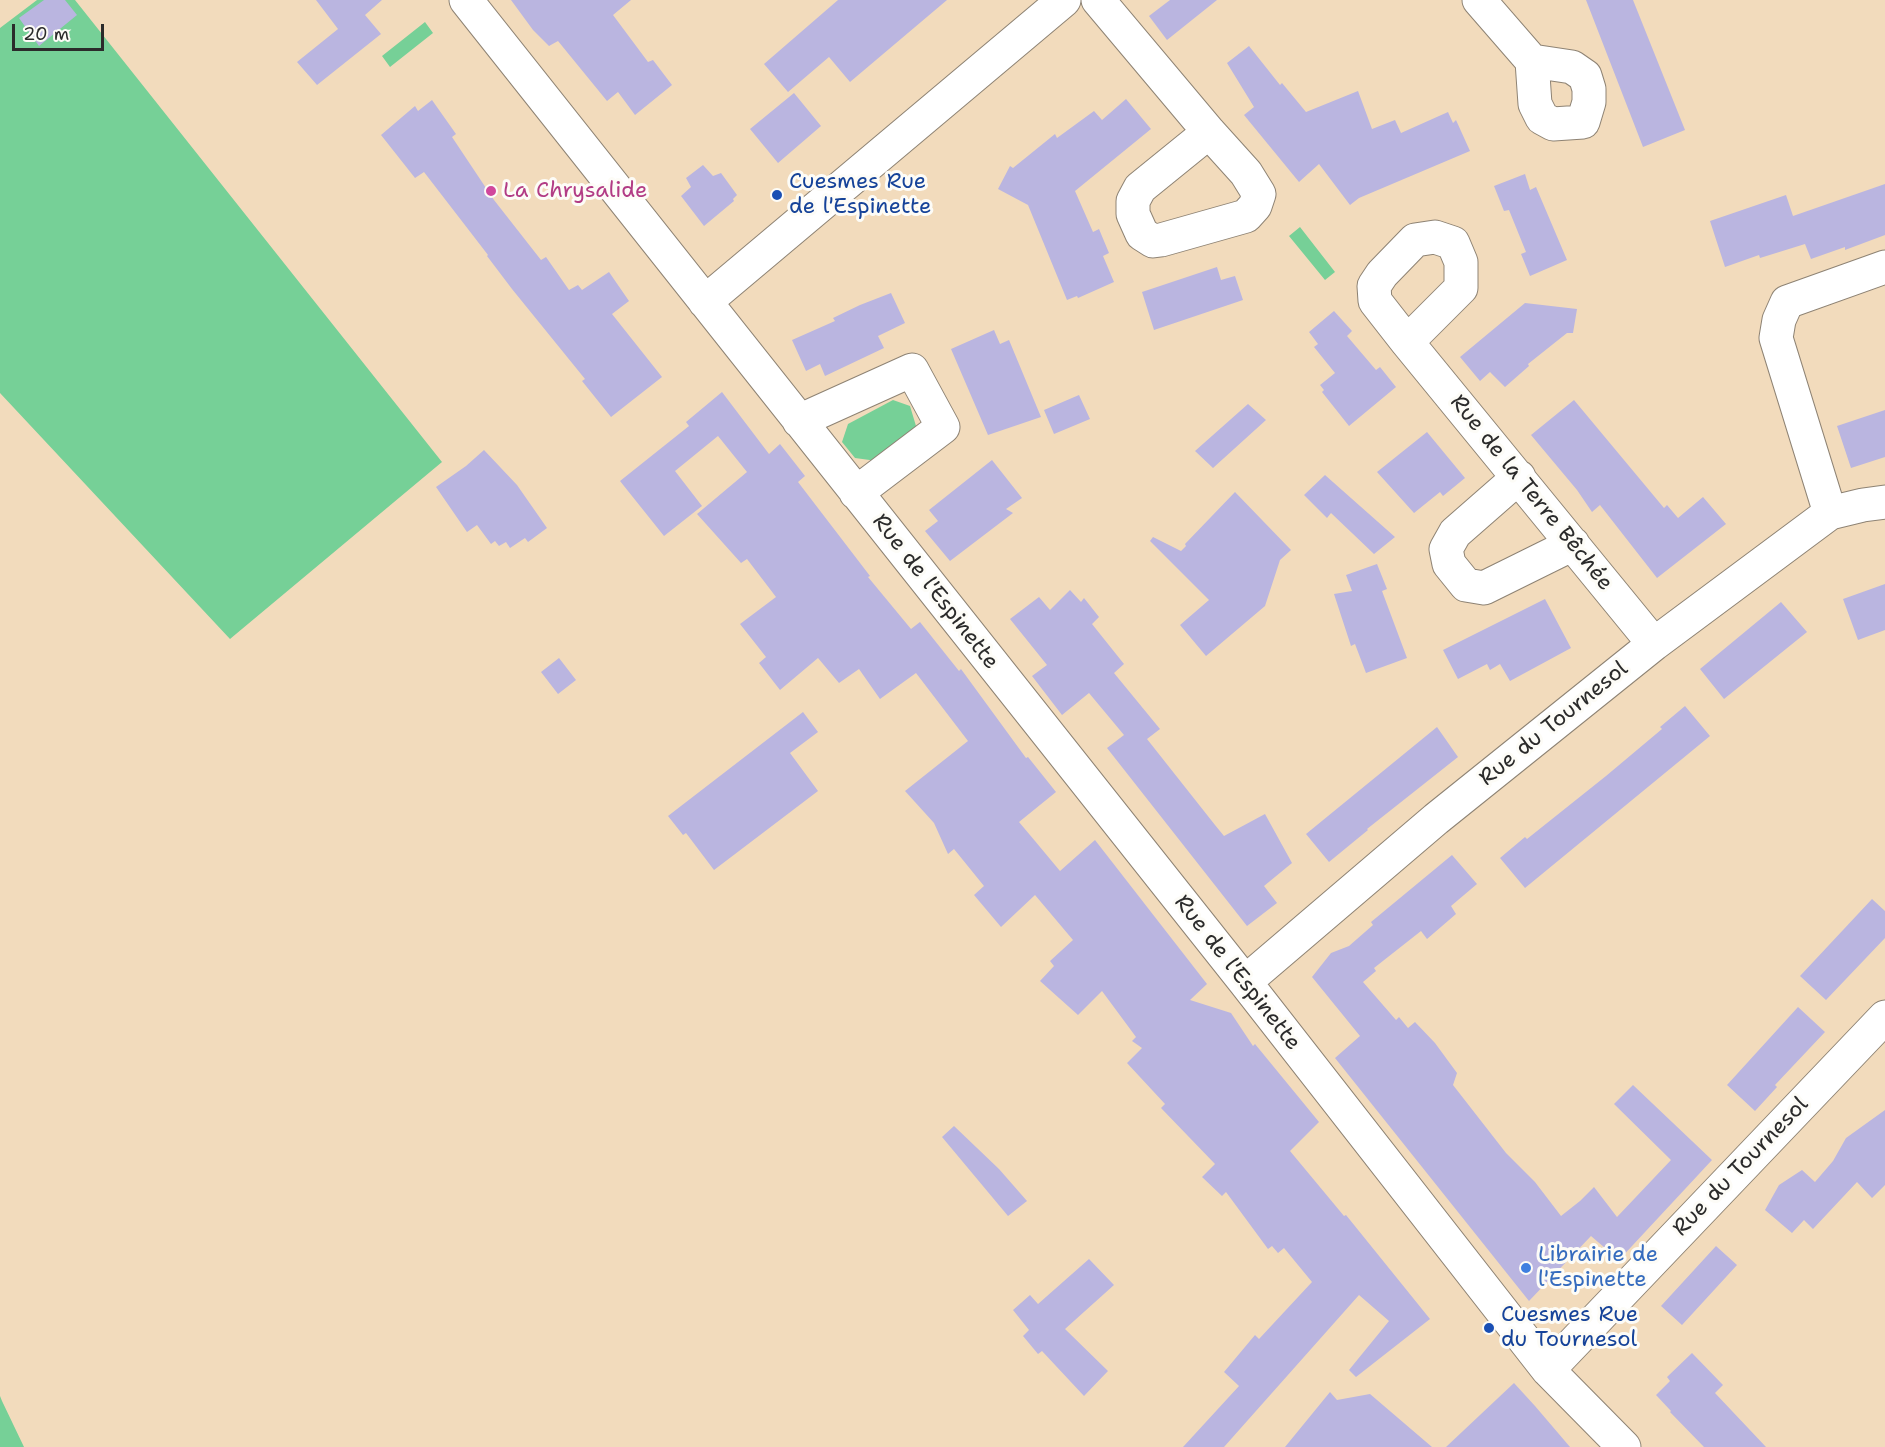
<!DOCTYPE html>
<html>
<head>
<meta charset="utf-8">
<style>
	body { margin:0 }
	#map { position:relative; width:1885px; height:1447px; overflow:hidden; background:#f2dbbc; font-family:"Shantell Sans",sans-serif }
	canvas { display:block }
	.scale { position:absolute; left:12px; top:24px; width:92px; height:27px; box-sizing:border-box; border:3px solid #2b2b2b; border-top:0; padding-left:8px; font-size:18px; line-height:21px; white-space:nowrap; color:#2b2b2b; -webkit-text-stroke:4px #fdfcf7; paint-order:stroke }
</style>
</head>
<body>
<div id="map">
<canvas width="1885" height="1447"></canvas>
<div class="scale">20 m</div>
</div>
<script>
const context = document.querySelector('canvas').getContext('2d');
context.lineJoin = 'round';
function paint(path, color) { context.fillStyle = color; context.fill(path, 'evenodd'); }
const toPath = rows => new Path2D(rows.map(r => 'M' + r).join(''));
function trace(path, color, width, dash) { context.strokeStyle = color; context.lineWidth = width; context.lineCap = dash ? 'butt' : 'round'; context.setLineDash(dash || []); context.stroke(path); }
function drawText(font, color, halo, rows, align = 'center') {
  context.font = font + ' "Shantell Sans",sans-serif'; context.lineWidth = 6; context.setLineDash([]); context.textBaseline = 'middle'; context.strokeStyle = halo; context.fillStyle = color; for (const [text, x, y, turn = 0] of rows) {
    context.save(); context.translate(x, y); context.rotate((+turn || 0) * Math.PI / 180); context.textAlign = isNaN(turn) ? turn : align; if (halo) context.strokeText(text, 0, 0); context.fillText(text, 0, 0); context.restore();
  }
}
paint(toPath([
	[37,0,75,0,442,462,230,639,0,393,0,28],
	[425,22,433,33,390,67,382,56],
	[1300,227,1335,272,1325,280,1289,236],
	[893,400,910,406,916,426,901,445,877,461,855,458,842,442,848,424],
	[0,1396,2,1401,24,1447,0,1447]
]), '#76d097');
paint(toPath([
	[44,0,65,0,77,15,39,46,19,18],
	[316,0,382,0,365,15,381,34,317,85,297,62,338,29],
	[511,0,631,0,613,15,648,62,653,60,672,85,635,115,618,92,607,101,558,41,549,46,533,30],
	[838,0,947,0,850,82,829,57,788,92,764,64],
	[1170,0,1217,0,1167,40,1149,16],
	[1586,0,1633,0,1685,130,1643,147],
	[1249,46,1280,85,1282,83,1306,112,1358,91,1372,129,1395,120,1401,133,1448,112,1453,123,1456,120,1470,151,1359,198,1350,205,1319,164,1299,182,1244,115,1254,107,1227,63],
	[794,93,821,126,778,163,750,129],
	[1126,99,1151,129,1075,191,1093,232,1099,229,1109,253,1103,256,1114,282,1078,298,1077,296,1067,300,1028,205,998,189,1010,166,1013,168,1055,134,1057,138,1094,111,1102,120],
	[432,100,456,134,452,137,494,200,541,260,546,257,569,290,578,285,582,290,609,272,629,301,612,314,662,377,611,417,582,381,585,379,512,289,487,256,488,255,424,172,415,178,381,135,415,106,418,111],
	[703,165,713,176,721,173,737,195,733,199,734,201,704,226,681,196,691,187,686,178],
	[1525,174,1530,190,1536,187,1567,260,1530,276,1521,254,1526,252,1509,210,1504,211,1494,186],
	[1885,184,1885,235,1845,250,1845,247,1811,259,1805,244,1760,258,1759,255,1725,267,1710,221,1786,195,1793,216],
	[1217,267,1221,280,1235,276,1243,300,1154,330,1142,292],
	[891,293,905,323,878,336,884,348,825,376,820,364,806,371,792,340,835,321,833,318,860,305],
	[1525,303,1577,309,1573,333,1567,333,1528,364,1529,366,1505,387,1490,372,1480,381,1460,357],
	[1334,311,1352,331,1347,336,1376,370,1380,367,1396,387,1349,426,1322,392,1324,390,1320,385,1335,373,1314,347,1318,344,1309,332],
	[994,330,1000,344,1009,340,1041,417,988,435,951,349],
	[722,392,769,454,780,444,805,476,798,482,870,576,868,577,911,629,920,622,959,671,961,669,1026,758,1028,757,1056,792,1019,822,1035,841,1060,871,1095,840,1207,984,1190,1000,1231,1013,1253,1046,1255,1044,1319,1122,1290,1151,1344,1216,1346,1215,1430,1319,1356,1377,1349,1370,1389,1321,1359,1295,1224,1447,1183,1447,1239,1386,1224,1372,1255,1335,1259,1339,1312,1282,1284,1248,1278,1253,1272,1246,1268,1249,1226,1192,1222,1196,1202,1177,1215,1164,1161,1108,1165,1104,1127,1063,1142,1048,1132,1041,1136,1037,1102,991,1078,1015,1040,981,1054,966,1050,961,1073,940,1035,895,1001,927,974,895,984,886,954,849,948,854,934,823,905,791,968,741,916,673,880,699,859,669,839,683,818,658,780,690,759,663,766,657,740,624,776,597,747,559,741,563,697,514,747,472,718,436,675,471,702,506,664,536,620,481,689,426,686,422],
	[1079,395,1090,419,1054,434,1044,410],
	[1574,400,1664,508,1667,505,1678,518,1703,497,1726,524,1657,578,1600,505,1592,512,1577,490,1531,435],
	[1248,404,1266,420,1213,468,1195,451],
	[1885,410,1885,457,1851,468,1837,426],
	[1427,432,1465,478,1443,496,1440,492,1414,513,1377,472],
	[484,450,517,485,547,528,528,542,525,538,510,548,506,542,499,546,495,541,491,544,477,525,467,532,436,487,466,466],
	[992,460,1022,498,1006,509,1013,513,950,561,925,531,938,521,929,510],
	[1325,475,1395,537,1374,554,1331,513,1327,518,1304,495],
	[1235,492,1291,550,1280,560,1265,606,1206,656,1180,625,1209,600,1150,541,1153,537,1181,551,1186,546,1185,544],
	[1377,564,1387,589,1382,591,1407,658,1366,673,1355,644,1351,646,1334,594,1352,591,1346,575],
	[1885,584,1885,630,1858,640,1843,599],
	[1070,590,1081,602,1084,598,1099,617,1092,624,1124,664,1114,673,1160,729,1147,739,1215,825,1224,836,1265,814,1292,863,1264,886,1277,903,1247,926,1107,748,1124,735,1089,693,1062,715,1032,676,1047,665,1010,619,1039,597,1050,610],
	[1545,599,1571,648,1510,681,1500,664,1490,670,1487,664,1458,679,1443,650],
	[1781,602,1807,632,1724,699,1700,669],
	[559,658,576,680,558,694,541,672],
	[1685,706,1710,736,1525,888,1500,858,1525,837,1527,839,1606,776,1662,729,1660,727],
	[803,712,818,732,790,753,818,791,714,870,686,833,683,835,668,816],
	[1437,727,1458,757,1367,829,1368,830,1329,862,1306,834],
	[1452,855,1477,884,1451,906,1456,914,1427,939,1421,931,1374,968,1376,971,1363,982,1396,1020,1399,1017,1408,1028,1415,1022,1435,1043,1457,1073,1453,1085,1506,1153,1535,1182,1561,1216,1580,1201,1594,1187,1617,1217,1671,1160,1614,1104,1633,1085,1712,1160,1619,1260,1591,1236,1529,1301,1335,1058,1360,1036,1312,977,1331,953,1349,946,1373,925,1371,922],
	[1872,899,1885,911,1885,938,1826,1000,1800,976],
	[1798,1007,1825,1032,1775,1085,1777,1087,1755,1111,1727,1085],
	[1885,1110,1885,1185,1872,1198,1857,1182,1813,1229,1804,1220,1792,1233,1765,1210,1779,1185,1802,1170,1815,1182,1833,1161,1846,1138],
	[954,1126,999,1169,1027,1201,1008,1216,942,1137],
	[1716,1246,1737,1265,1682,1325,1661,1306],
	[1089,1259,1114,1285,1065,1329,1108,1371,1084,1396,1042,1351,1038,1354,1023,1336,1029,1330,1013,1310,1030,1295,1038,1304],
	[1692,1353,1723,1385,1715,1393,1766,1447,1704,1447,1670,1412,1671,1411,1656,1395,1670,1381,1667,1377],
	[1514,1383,1535,1406,1570,1447,1446,1447],
	[1330,1392,1337,1400,1370,1394,1432,1447,1285,1447]
]), '#bab5e0');
const minor = toPath([
	[466,0,1245,982,1548,1370,1624,1447],
	[1098,0,1209,132,1246,173,1259,194,1255,206,1246,216,1161,240,1153,241,1142,234,1133,214,1133,201,1140,188,1209,132],
	[1479,0,1532,61,1535,104,1542,118,1553,124,1583,122,1589,102,1589,89,1585,76,1572,67,1532,61],
	[705,302,1064,0],
	[1407,342,1461,288,1461,262,1453,243,1435,237,1415,240,1382,274,1374,286,1375,301,1407,342,1654,644],
	[799,421,912,370,943,427,856,493],
	[1519,477,1455,533,1446,549,1449,564,1466,585,1484,588,1573,544],
	[1830,513,1776,338,1779,320,1787,302,1885,267],
	[1245,982,1436,819,1654,644,1830,513,1863,505,1885,502],
	[1548,1370,1885,1017]
]);
trace(minor, '#8e8374', 35);
trace(minor, '#fff', 33);
for (const [x, y, r, color] of [
	[491,191,6,"#d1479c"],
	[777,195,6,"#1a4fb4"],
	[1526,1268,6,"#3f7fe0"],
	[1489,1328,6,"#1a4fb4"]
]) { const dot = new Path2D(); dot.arc(x, y, r, 0, 2 * Math.PI); context.fillStyle = color; context.fill(dot); trace(dot, '#fdfcf7', 2); }
drawText('22px', '#164399', '#fdfcf7', [
	["Cuesmes Rue",789,182],
	["de l'Espinette",789,207],
	["Cuesmes Rue",1501,1315],
	["du Tournesol",1501,1340]
], 'left');
drawText('22px', '#b23c85', '#fdfcf7', [
	["La Chrysalide",503,191]
], 'left');
drawText('22px', '#2b2b2b', '#fdfcf7', [
	["Rue de la Terre Bêchée",1531,493,51],
	["Rue de l'Espinette",935,592,52],
	["Rue du Tournesol",1554,724,-39],
	["Rue de l'Espinette",1237,973,52],
	["Rue du Tournesol",1741,1167,-46]
]);
drawText('22px', '#366cbe', '#fdfcf7', [
	["Librairie de",1538,1255],
	["l'Espinette",1538,1280]
], 'left');
</script>
</body>
</html>
